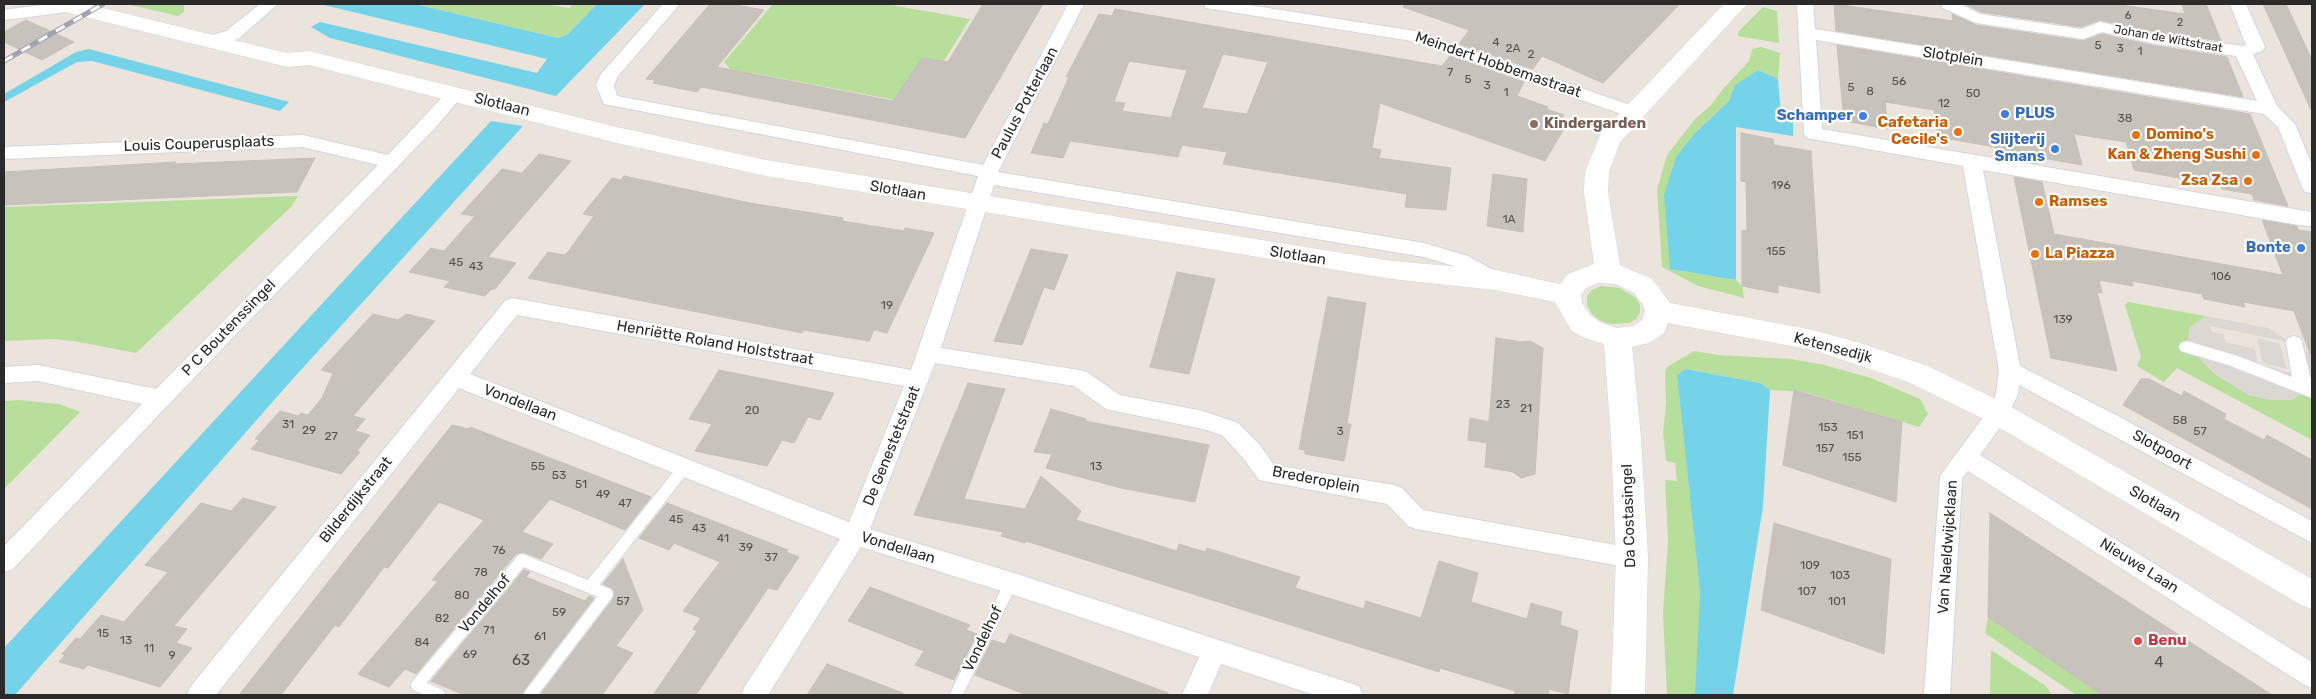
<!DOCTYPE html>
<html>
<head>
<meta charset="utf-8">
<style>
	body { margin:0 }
	#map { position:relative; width:2316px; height:699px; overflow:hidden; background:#ebe4dc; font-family:Rubik,sans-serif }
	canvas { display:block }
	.frame { position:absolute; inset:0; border:5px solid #2a2a2a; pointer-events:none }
</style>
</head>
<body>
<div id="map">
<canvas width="2316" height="699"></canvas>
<div class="frame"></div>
</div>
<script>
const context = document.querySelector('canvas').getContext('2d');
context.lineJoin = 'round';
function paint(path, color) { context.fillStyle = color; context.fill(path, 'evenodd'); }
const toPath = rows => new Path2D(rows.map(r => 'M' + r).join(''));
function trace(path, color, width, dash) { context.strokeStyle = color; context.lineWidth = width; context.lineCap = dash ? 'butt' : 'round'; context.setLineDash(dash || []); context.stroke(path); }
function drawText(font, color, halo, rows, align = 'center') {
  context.font = font + ' Rubik,sans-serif'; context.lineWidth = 4.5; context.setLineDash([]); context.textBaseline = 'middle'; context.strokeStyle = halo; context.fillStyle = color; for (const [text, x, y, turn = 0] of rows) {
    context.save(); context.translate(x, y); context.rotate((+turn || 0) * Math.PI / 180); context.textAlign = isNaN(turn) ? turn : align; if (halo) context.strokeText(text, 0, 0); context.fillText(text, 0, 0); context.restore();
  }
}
paint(toPath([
	[126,4,184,4,184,12,178,16],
	[415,4,544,4,569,8,574,4,597,4,567,35,558,38],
	[773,4,885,4,970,19,917,104,730,69,724,62],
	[1763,7,1777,11,1779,43,1738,36,1738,32],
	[1761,47,1780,53,1778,79,1758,70,1735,85,1729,101,1695,133,1670,269,1736,280,1742,286,1744,298,1698,286,1662,267,1657,190,1667,155,1695,119,1711,105,1724,88,1749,61,1752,49],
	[298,196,292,206,136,353,74,341,52,339,4,341,4,207],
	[1601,286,1620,288,1636,298,1640,305,1640,312,1636,319,1629,323,1609,324,1599,320,1591,313,1587,304,1587,296,1592,290],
	[2128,302,2206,316,2190,327,2188,350,2199,356,2216,375,2265,399,2291,400,2303,392,2312,395,2312,440,2177,368,2164,382,2137,366,2141,357,2125,305],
	[1694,351,1718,355,1791,359,1824,365,1871,378,1920,399,1928,414,1919,427,1804,392,1770,390,1760,383,1686,369,1677,375,1700,593,1698,679,1695,695,1667,695,1663,613,1668,541,1665,480,1677,481,1675,463,1666,461,1663,433,1666,403,1665,373,1667,367],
	[19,400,59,404,80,412,4,489,4,401],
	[1988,617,2102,695,2076,695,1985,633],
	[1991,650,2046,686,2052,695,1990,695]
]), '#b7df9b');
paint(toPath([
	[2206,316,2268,328,2309,353,2312,359,2312,395,2303,393,2291,400,2265,399,2248,395,2216,375,2187,347,2190,327],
	[2210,326,2284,341,2292,373,2258,365,2255,349,2225,342,2223,334,2212,332],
	[2257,338,2280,344,2287,369,2263,363]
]), '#dbd7d3');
paint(toPath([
	[320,4,415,4,558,38,567,35,597,4,645,4,556,96,330,38,311,27,320,22,537,73,547,59],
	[89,49,289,102,280,111,92,61,77,62,4,102,4,94,76,52],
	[1758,70,1778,79,1781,115,1793,119,1793,136,1736,127,1736,280,1670,269,1664,195,1676,157,1695,133,1729,101,1735,85],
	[491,121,523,126,290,382,15,695,4,695,4,648],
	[1686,369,1760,383,1770,390,1763,506,1733,695,1695,695,1700,593,1677,375]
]), '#74d2e9');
const building = toPath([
	[710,4,729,4,764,10,717,67,893,101,922,58,948,62,983,4,1043,4,965,138,701,87,697,92,653,83,655,80,646,79,710,4],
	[1404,4,1680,4,1603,83,1542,56,1533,69,1459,44,1469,30,1403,7,1404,4],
	[1834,4,1953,21,1952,14,1976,25,2083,41,2102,34,2151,45,2227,57,2243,97,1836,31,1834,4],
	[1965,4,2113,4,2185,14,2182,4,2206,4,2221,41,2151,31,2100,20,2081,27,1981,12,1965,4],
	[2263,4,2286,4,2312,60,2312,112,2263,4],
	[1115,9,1442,66,1450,56,1524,82,1517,96,1548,107,1546,109,1564,115,1558,125,1565,127,1545,161,1380,103,1372,148,1381,150,1379,158,1451,168,1446,210,1405,207,1407,194,1223,164,1227,152,1182,145,1178,157,1070,141,1063,158,1031,153,1044,123,1048,124,1069,77,1066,77,1099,14,1112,16,1115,9],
	[1223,54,1268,62,1247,114,1202,108,1223,54],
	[1129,61,1187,70,1171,118,1122,111,1125,103,1114,102,1129,61],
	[26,20,74,42,42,60,4,42,4,32,26,20],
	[1837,45,2250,114,2288,206,2254,200,2252,194,2222,189,2220,185,2134,170,2126,142,2074,134,2082,165,2036,157,2037,164,2010,159,2009,153,1996,151,1995,147,1938,137,1934,110,1885,102,1888,129,1844,121,1837,45],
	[1741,133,1773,139,1774,145,1811,151,1820,293,1778,285,1778,293,1742,286,1742,230,1747,231,1746,182,1741,181,1741,133],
	[539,154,571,161,488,257,516,263,495,289,492,289,485,296,444,287,450,281,409,272,431,248,444,251,475,216,461,214,502,169,522,173,539,154],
	[315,158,297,192,4,205,4,172,176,162,174,164,315,158],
	[1493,174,1527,179,1523,232,1487,226,1493,174],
	[624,176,750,203,843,218,842,221,904,231,905,228,934,233,887,333,874,330,869,341,803,330,802,333,528,278,548,252,564,255,567,253,594,216,583,214,612,178,621,180,624,176],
	[2014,177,2042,182,2054,234,2283,275,2262,220,2297,226,2298,230,2312,232,2312,354,2310,354,2294,311,2243,302,2245,307,2204,299,2202,294,2132,281,2133,286,2099,280,2102,293,2097,292,2117,371,2051,358,2014,177],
	[1031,249,1068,255,1054,290,1044,287,1022,345,994,341,1031,249],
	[1177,272,1215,279,1189,374,1150,367,1177,272],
	[1328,297,1366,303,1347,424,1351,424,1344,461,1305,454,1305,450,1299,449,1328,297],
	[373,314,398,320,406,314,435,321,353,416,365,419,355,431,370,435,357,451,360,452,341,474,251,449,259,440,255,439,280,411,298,416,301,413,308,415,322,398,333,373,321,370,373,314],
	[1496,338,1522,342,1530,341,1543,348,1535,474,1521,478,1513,472,1485,467,1487,443,1468,440,1470,418,1489,422,1496,338],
	[719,370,834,393,820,420,808,417,794,443,782,440,767,466,695,451,712,424,689,419,719,370],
	[2141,379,2149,379,2182,396,2184,391,2226,414,2224,419,2264,440,2267,435,2312,460,2312,509,2123,405,2141,379],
	[968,383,1005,389,964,499,1025,509,1041,476,1081,511,1076,520,1177,551,1179,544,1205,552,1207,548,1300,577,1295,588,1364,609,1366,601,1421,618,1439,561,1478,573,1471,602,1527,619,1531,603,1562,612,1560,625,1578,631,1568,694,1549,689,1548,695,1514,695,1515,691,1440,668,1439,672,1026,541,1025,543,1001,536,1003,532,914,515,968,383],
	[1794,390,1902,422,1896,502,1783,465,1794,390],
	[1051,409,1086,419,1085,421,1209,445,1195,502,1121,488,1046,468,1052,454,1034,452,1051,409],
	[452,425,469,429,470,427,651,497,625,530,550,499,522,532,553,544,541,559,524,552,516,554,416,674,405,669,389,687,358,674,438,581,432,580,484,520,439,502,388,568,384,567,339,627,335,625,281,695,239,695,452,425],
	[243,498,276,507,174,626,187,629,176,643,192,648,160,687,88,665,84,669,59,662,65,655,62,654,76,638,80,639,101,615,124,622,168,572,145,565,201,503,231,511,243,498],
	[667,503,788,550,786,552,799,557,777,590,768,588,696,695,653,695,697,631,693,629,701,618,683,611,720,562,674,543,669,550,639,538,667,503],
	[1990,513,2272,695,2102,695,1988,617,1990,513],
	[1774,523,1891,559,1884,654,1761,610,1774,523],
	[623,559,643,610,616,646,633,653,602,695,540,695,613,599,613,589,603,584,623,559],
	[524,570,530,572,526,577,585,601,589,596,594,598,524,690,522,695,464,695,431,681,524,570],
	[870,587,970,625,966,630,977,634,954,680,915,665,924,651,848,621,870,587],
	[1010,634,1168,693,1168,695,1027,695,975,675,992,640,1005,644,1010,634],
	[827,664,903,693,903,695,807,695,827,664]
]);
paint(building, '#c7c2bb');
trace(building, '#c6bfb6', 1);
const serviceFar1 = toPath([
	[4,15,66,7]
]);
const service = toPath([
	[590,587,684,468],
	[439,695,417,685,522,560,607,594,530,695],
	[956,695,1011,583]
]);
const pedestrian = toPath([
	[2294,336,2300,338,2302,342,2312,384,2312,398,2228,365,2181,351,2179,347,2181,343,2187,341,2238,356,2292,377,2286,342,2288,338,2294,336]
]);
const minor = toPath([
	[260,4,278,4,238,39,212,46,206,45,203,41,206,37,226,31,260,4],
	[663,4,680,4,618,76,614,85,617,96,983,165,1068,4,1084,4,998,172,1424,243,1468,256,1502,275,1505,280,1502,285,1495,287,1454,266,1424,257,994,185,941,348,1079,370,1087,372,1120,395,1203,411,1238,423,1260,445,1274,465,1394,485,1402,488,1423,510,1632,548,1641,551,1644,558,1641,565,1632,568,1416,529,1408,526,1387,504,1259,480,1244,459,1222,435,1203,429,1106,409,1074,386,935,363,870,529,1011,572,1350,683,1359,686,1363,695,1314,695,1221,664,1208,695,1182,695,1199,657,1011,594,861,547,768,695,741,695,745,686,840,539,459,388,216,695,187,695,191,686,505,301,512,298,911,370,978,176,604,104,596,85,601,74,663,4],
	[517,315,904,386,849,522,470,374,517,315],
	[1204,4,1242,4,1415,31,1639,108,1642,112,1639,116,1633,118,1627,116,1412,41,1212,9,1206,8,1204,4],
	[1797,4,1813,4,1815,29,2257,101,2236,56,2151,43,2102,32,2083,39,1976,23,1943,8,1941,4,1961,4,1980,14,2081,29,2100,22,2151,33,2242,46,2246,45,2230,4,2246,4,2265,47,2262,51,2253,54,2277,106,2295,124,2312,165,2312,193,2305,192,2302,187,2278,127,2264,114,1816,40,1822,129,2312,212,2312,226,2299,225,1983,170,2020,366,2114,414,2312,521,2312,543,2019,385,2018,394,2006,419,1980,455,2312,662,2312,688,2303,684,1968,471,1962,478,1950,695,1924,695,1940,476,1990,408,1996,394,1999,371,1963,166,1807,138,1804,134,1797,4],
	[455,88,461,90,464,94,434,129,168,405,13,569,4,572,4,546,142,404,38,381,4,383,4,367,38,365,156,389,378,165,303,147,4,159,4,147,303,135,388,155,449,90,455,88]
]);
const tertiary = toPath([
	[50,4,86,4,287,53,309,51,617,127,766,160,1392,261,1495,270,1560,284,1568,274,1594,264,1584,192,1585,172,1601,133,1724,4,1747,4,1620,142,1609,172,1608,192,1620,265,1652,279,1670,303,1813,330,1860,343,1928,366,2008,405,2312,579,2312,609,2301,605,1988,421,1908,382,1813,350,1668,323,1664,333,1649,343,1632,347,1641,438,1648,558,1645,695,1611,695,1616,558,1611,438,1604,344,1582,337,1571,330,1555,302,1495,290,1392,279,766,176,617,143,309,65,287,67,53,9,50,4],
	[1598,283,1616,284,1634,293,1643,305,1645,311,1642,320,1633,326,1617,328,1602,323,1591,316,1582,303,1581,295,1586,288,1598,283]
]);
trace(serviceFar1, '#d1d6e2', 12);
trace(service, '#d1d6e2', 14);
trace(pedestrian, '#d1d6e2', 2);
trace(minor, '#d1d6e2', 2);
trace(tertiary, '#d1d6e2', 1);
trace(serviceFar1, '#fff', 10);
trace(service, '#fff', 12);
paint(pedestrian, '#fff');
paint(minor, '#fff');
paint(tertiary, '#fff');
const rail = toPath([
	[4,61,103,4]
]);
trace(rail, '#9fa3b3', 5);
trace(rail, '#fff', 3, [10]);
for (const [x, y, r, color] of [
	[2005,114,5,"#3f7fe0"],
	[1863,116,5,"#3f7fe0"],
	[1534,124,5,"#8d6e63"],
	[1958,132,5,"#e8710a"],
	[2136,135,5,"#e8710a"],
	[2055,149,5,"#3f7fe0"],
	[2256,155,5,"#e8710a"],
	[2248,181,5,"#e8710a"],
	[2039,202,5,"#e8710a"],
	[2301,248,5,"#3f7fe0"],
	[2035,254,5,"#e8710a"],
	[2138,641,5,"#e0444e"]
]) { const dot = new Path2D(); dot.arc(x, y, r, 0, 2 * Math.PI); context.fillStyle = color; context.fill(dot); trace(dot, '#fff', 2); }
drawText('11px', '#51504e', null, [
	["6",2128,16],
	["2",2180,23]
]);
drawText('12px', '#2a2a2a', '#fff', [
	["Johan de Wittstraat",2168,39,10]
]);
drawText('12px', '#51504e', null, [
	["4",1496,43],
	["5",2098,46],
	["2A",1513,49],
	["3",2120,49],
	["1",2140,52],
	["2",1531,55],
	["7",1450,73],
	["5",1468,80],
	["56",1899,82],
	["3",1487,86],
	["5",1851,88],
	["8",1870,92],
	["1",1506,93],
	["50",1973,94],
	["12",1944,104],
	["38",2125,119],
	["196",1781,186],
	["1A",1509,220],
	["155",1776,252],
	["45",456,263],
	["43",476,267],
	["106",2221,277],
	["19",887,306],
	["139",2063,320],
	["23",1503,405],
	["21",1526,409],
	["20",752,411],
	["58",2180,421],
	["31",288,425],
	["153",1828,428],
	["29",309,431],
	["3",1340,432],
	["57",2200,432],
	["151",1855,436],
	["27",331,437],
	["157",1825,449],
	["155",1852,458],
	["55",538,467],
	["13",1096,467],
	["53",559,476],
	["51",581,485],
	["49",603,495],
	["47",625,504],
	["45",676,520],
	["43",699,529],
	["41",723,539],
	["39",746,548],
	["76",499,551],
	["37",771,558],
	["109",1810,566],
	["78",481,573],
	["103",1840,576],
	["107",1807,592],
	["80",462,596],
	["57",623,602],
	["101",1837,602],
	["59",559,613],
	["82",442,619],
	["71",489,631],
	["15",103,634],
	["61",540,637],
	["13",126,641],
	["84",422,643],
	["11",149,649],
	["69",470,655],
	["9",172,656]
]);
drawText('15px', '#2a2a2a', '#fff', [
	["Slotplein",1953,57,9],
	["Meindert Hobbemastraat",1498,65,19],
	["Paulus Potterlaan",1025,103,-62],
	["Slotlaan",502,105,14],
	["Louis Couperusplaats",199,144,-2],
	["Slotlaan",898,191,10],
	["Slotlaan",1298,256,9],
	["P C Boutenssingel",229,328,-46],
	["Henriëtte Roland Holststraat",715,343,10],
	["Ketensedijk",1833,348,15],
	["Vondellaan",520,403,21],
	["De Genestetstraat",892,446,-68],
	["Slotpoort",2162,450,29],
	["Brederoplein",1316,480,11],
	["Bilderdijkstraat",356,500,-51],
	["Slotlaan",2155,504,30],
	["Da Costasingel",1629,516,-92],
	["Van Naeldwijcklaan",1948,547,-86],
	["Vondellaan",898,548,17],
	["Nieuwe Laan",2139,566,32],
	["Vondelhof",485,604,-50],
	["Vondelhof",983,639,-64]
]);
drawText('bold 15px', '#366cbe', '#fff', [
	["PLUS",2015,114,"left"],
	["Schamper",1853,116],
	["Slijterij",2045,140],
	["Smans",2045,157],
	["Bonte",2291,248]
], 'right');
drawText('bold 15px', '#c56008', '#fff', [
	["Cafetaria",1948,123],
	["Cecile's",1948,140],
	["Domino's",2146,135,"left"],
	["Kan & Zheng Sushi",2246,155],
	["Zsa Zsa",2238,181],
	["Ramses",2049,202,"left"],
	["La Piazza",2045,254,"left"]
], 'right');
drawText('bold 15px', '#785e54', '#fff', [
	["Kindergarden",1544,124]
], 'left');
drawText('bold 15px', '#be3a42', '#fff', [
	["Benu",2148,641]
], 'left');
drawText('15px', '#51504e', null, [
	["63",521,661],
	["4",2159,663]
]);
</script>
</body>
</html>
